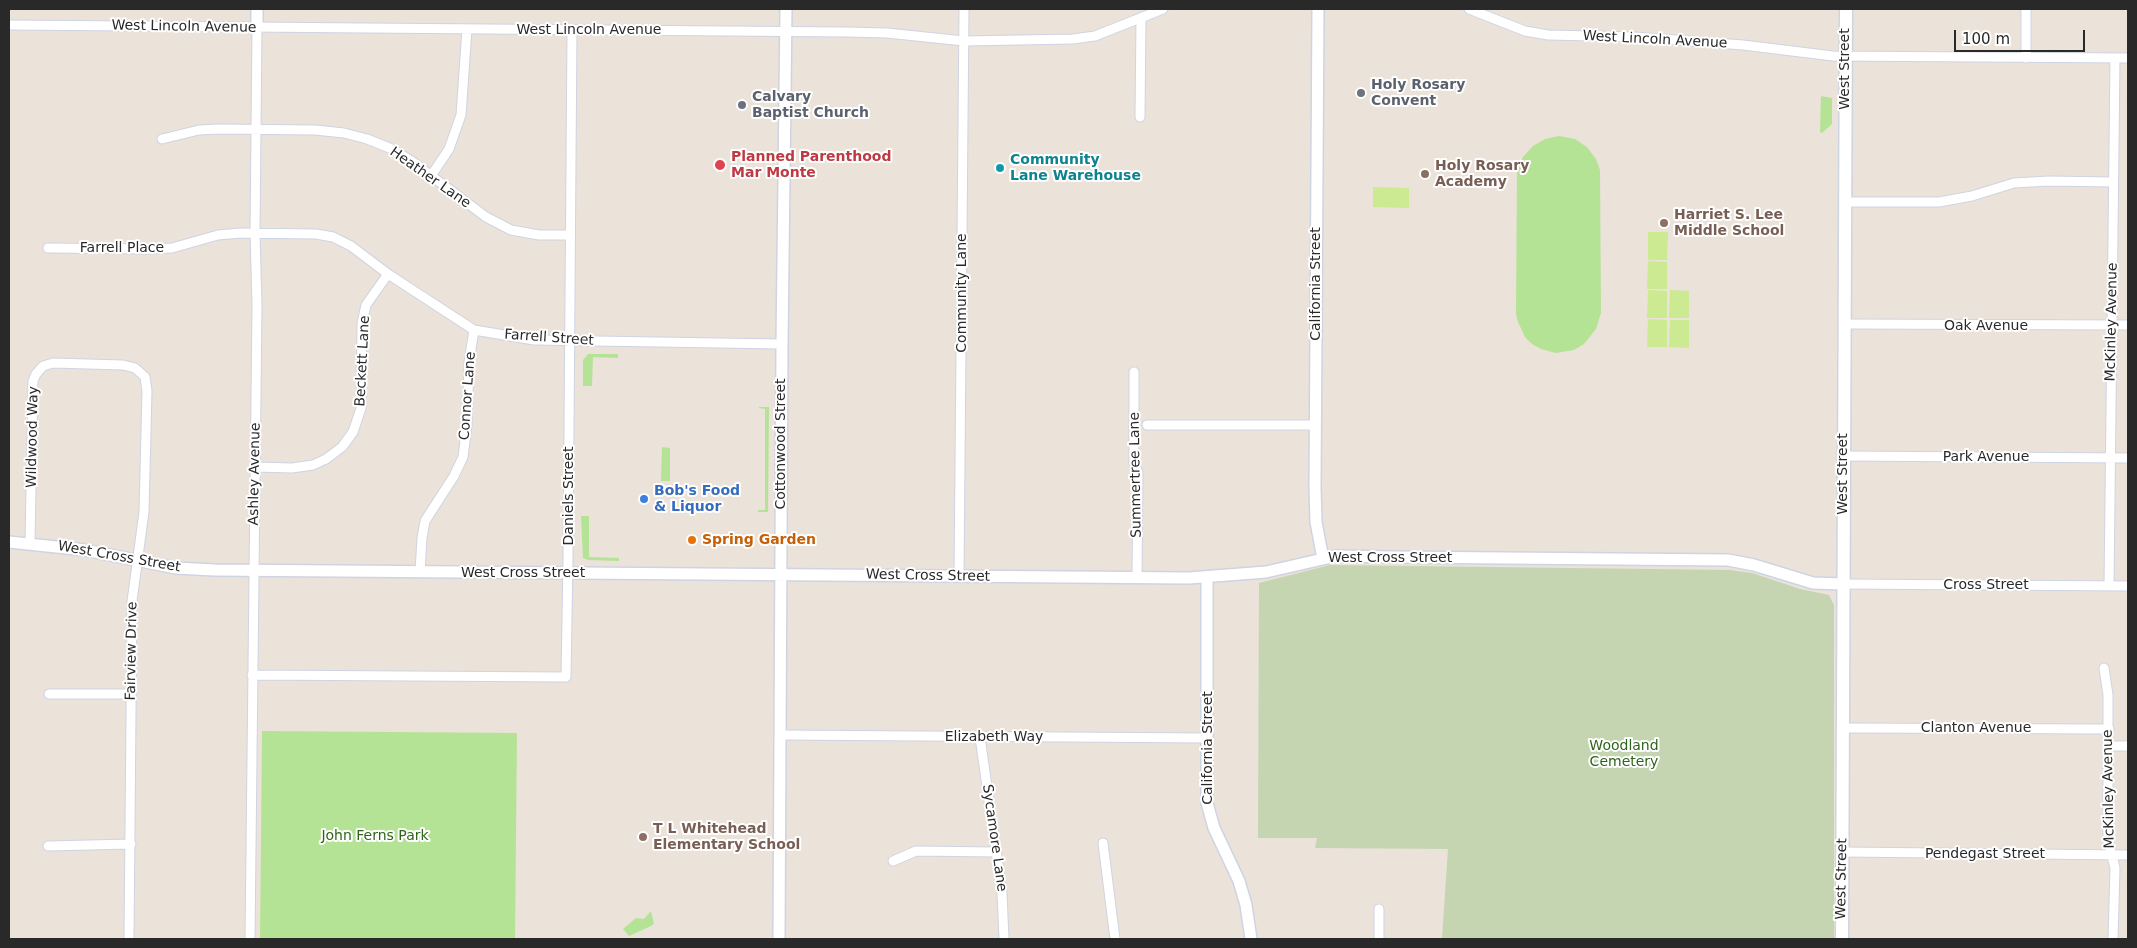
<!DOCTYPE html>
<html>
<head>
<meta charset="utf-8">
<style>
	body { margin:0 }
	#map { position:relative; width:2137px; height:948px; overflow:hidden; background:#ebe2da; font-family:"DejaVu Sans",sans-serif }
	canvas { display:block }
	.frame { position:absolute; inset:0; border:10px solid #292929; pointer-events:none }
	.scale { position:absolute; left:1954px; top:30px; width:131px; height:22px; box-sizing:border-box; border:2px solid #292929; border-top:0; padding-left:6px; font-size:15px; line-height:18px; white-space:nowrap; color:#292929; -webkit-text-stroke:4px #fff; paint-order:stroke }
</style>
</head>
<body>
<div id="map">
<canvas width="2137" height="948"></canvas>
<div class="frame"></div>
<div class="scale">100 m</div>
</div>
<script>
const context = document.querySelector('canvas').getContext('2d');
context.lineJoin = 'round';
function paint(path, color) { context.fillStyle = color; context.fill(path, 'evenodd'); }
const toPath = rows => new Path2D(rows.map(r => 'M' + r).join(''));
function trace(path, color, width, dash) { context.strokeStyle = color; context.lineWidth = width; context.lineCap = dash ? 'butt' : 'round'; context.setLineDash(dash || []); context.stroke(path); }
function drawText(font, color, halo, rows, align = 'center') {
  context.font = font + ' "DejaVu Sans",sans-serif'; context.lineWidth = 4; context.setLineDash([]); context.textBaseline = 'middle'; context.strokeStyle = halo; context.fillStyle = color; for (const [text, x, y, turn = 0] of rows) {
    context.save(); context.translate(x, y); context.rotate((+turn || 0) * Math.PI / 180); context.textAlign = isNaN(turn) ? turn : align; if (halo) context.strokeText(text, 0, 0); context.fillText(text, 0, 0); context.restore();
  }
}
paint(toPath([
	[1821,96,1832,98,1832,124,1822,133,1820,132],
	[1559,136,1575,139,1587,147,1596,159,1600,170,1601,313,1596,329,1584,344,1574,350,1556,353,1541,349,1532,344,1525,337,1518,322,1516,314,1517,173,1523,157,1533,146,1545,139],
	[588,354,618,354,618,358,593,357,592,386,583,386,583,360],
	[759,407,769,407,768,512,758,512,758,510,765,510,765,409,759,408],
	[662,447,670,448,670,481,661,481],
	[581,516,589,516,589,557,619,558,619,561,588,560,583,558],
	[262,731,517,733,515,939,260,939],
	[651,911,654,924,651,926,629,936,623,929,636,918,644,919]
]), '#b5e395');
paint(toPath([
	[1330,565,1730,570,1752,573,1800,589,1829,595,1834,605,1834,939,1442,939,1448,849,1315,848,1317,838,1258,838,1259,583]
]), '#c5d5b1');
paint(toPath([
	[1373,187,1409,188,1409,208,1373,207],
	[1648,232,1668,232,1667,260,1648,260],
	[1648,261,1667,262,1667,289,1647,289],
	[1648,290,1667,291,1667,318,1647,318],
	[1670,290,1689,291,1689,318,1669,318],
	[1648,319,1667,320,1667,347,1647,347],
	[1670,320,1689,320,1689,348,1669,347]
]), '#cbea91');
const minor = toPath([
	[1469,9,1525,31,1548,35,1635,37,1743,45,1833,56,2128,58],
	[9,25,846,32,887,33,964,41,1073,39,1095,36,1163,9],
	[2026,58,2026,9],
	[1140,117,1141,18],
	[162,139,199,130,218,129,315,130,344,133,367,139,392,149,413,162,486,217,511,230,539,235,570,235],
	[431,176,449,149,461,115,467,29],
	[1845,202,1939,202,1972,196,2014,183,2049,181,2113,182],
	[48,248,150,249,172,248,218,235,240,233,316,234,333,237,351,246,388,274,474,330,534,340,782,344],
	[1844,324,2128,325],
	[1134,372,1134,462,1138,473,1137,578],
	[1147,425,1315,425],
	[1843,456,2128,458],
	[255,467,292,468,313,465,326,459,342,447,353,432,361,408,362,323,366,305,388,274],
	[30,543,33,381,36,374,43,366,53,363,123,365,135,368,145,377,147,391,144,512,132,601,129,939],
	[420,572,422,538,425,521,454,476,463,457,467,425,469,362,474,330],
	[959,576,964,9],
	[1843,584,2128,586],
	[2109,586,2115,58],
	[2104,668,2108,695,2108,841,2115,868,2113,939],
	[252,675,566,677,568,559,572,30],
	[49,694,131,694],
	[1844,728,2109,729],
	[780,735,1207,738],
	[980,737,1002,893,1004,939],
	[2109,746,2128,746],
	[1103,843,1115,939],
	[48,846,131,844],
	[1843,852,2128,855],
	[893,861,916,851,996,852],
	[250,939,257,305,255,233,257,27],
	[1379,939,1379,909]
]);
const tertiary = toPath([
	[1318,9,1315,488,1316,522,1323,559],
	[257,27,257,9],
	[9,542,85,550,176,568,215,570,1189,578,1266,572,1336,556,1394,557,1728,560,1754,565,1813,583,1843,584],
	[1207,578,1207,803,1214,828,1239,881,1246,905,1251,939],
	[779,939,782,344,786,9]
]);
const secondary = toPath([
	[1842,939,1846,9]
]);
trace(minor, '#cfd4e2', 11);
trace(tertiary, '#cfd4e2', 14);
trace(secondary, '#cfd4e2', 15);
trace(minor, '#fff', 9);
trace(tertiary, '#fff', 11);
trace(secondary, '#fff', 12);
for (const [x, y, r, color] of [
	[1361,93,5,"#6b7280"],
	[742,105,5,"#6b7280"],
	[720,165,6,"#e0444e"],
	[1000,168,5,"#0f9aa8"],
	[1425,174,5,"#8d6e63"],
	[1664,223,5,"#8d6e63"],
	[644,499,5,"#3f7fe0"],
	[692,540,5,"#e8710a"],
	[643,837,5,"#8d6e63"]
]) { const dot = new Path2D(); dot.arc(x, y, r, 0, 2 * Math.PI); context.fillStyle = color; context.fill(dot); trace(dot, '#fff', 2); }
drawText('14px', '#292929', '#fff', [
	["West Lincoln Avenue",184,27,1],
	["West Lincoln Avenue",589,30],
	["West Lincoln Avenue",1655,40,3],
	["West Street",1845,69,-90],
	["Heather Lane",430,178,35],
	["Farrell Place",122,248],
	["California Street",1316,284,-90],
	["Community Lane",962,293,-90],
	["McKinley Avenue",2112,322,-89],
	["Oak Avenue",1986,326],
	["Farrell Street",549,338,4],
	["Beckett Lane",363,361,-87],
	["Connor Lane",468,396,-86],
	["Wildwood Way",33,437,-89],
	["Cottonwood Street",781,444,-90],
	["Park Avenue",1986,457],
	["Ashley Avenue",255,474,-89],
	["West Street",1843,474,-90],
	["Summertree Lane",1136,475,-91],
	["Daniels Street",569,496,-90],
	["West Cross Street",119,557,10],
	["West Cross Street",1390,558],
	["West Cross Street",523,573],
	["West Cross Street",928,576,1],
	["Cross Street",1986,585],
	["Fairview Drive",132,651,-89],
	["Clanton Avenue",1976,728],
	["Elizabeth Way",994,737],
	["California Street",1208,748,-90],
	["McKinley Avenue",2109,789,-91],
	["Sycamore Lane",994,838,82],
	["Pendegast Street",1985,854],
	["West Street",1842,879,-89]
]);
drawText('bold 14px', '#5b616d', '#fff', [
	["Holy Rosary",1371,85],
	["Convent",1371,101],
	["Calvary",752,97],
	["Baptist Church",752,113]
], 'left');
drawText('bold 14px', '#be3a42', '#fff', [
	["Planned Parenthood",731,157],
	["Mar Monte",731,173]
], 'left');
drawText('bold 14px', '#0d838f', '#fff', [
	["Community",1010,160],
	["Lane Warehouse",1010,176]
], 'left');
drawText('bold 14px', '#785e54', '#fff', [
	["Holy Rosary",1435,166],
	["Academy",1435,182],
	["Harriet S. Lee",1674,215],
	["Middle School",1674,231],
	["T L Whitehead",653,829],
	["Elementary School",653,845]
], 'left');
drawText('bold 14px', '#366cbe', '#fff', [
	["Bob's Food",654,491],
	["& Liquor",654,507]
], 'left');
drawText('bold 14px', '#c56008', '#fff', [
	["Spring Garden",702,540]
], 'left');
drawText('14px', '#2e6519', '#fff', [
	["Woodland",1624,746],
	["Cemetery",1624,762],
	["John Ferns Park",375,836]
]);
</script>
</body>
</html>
